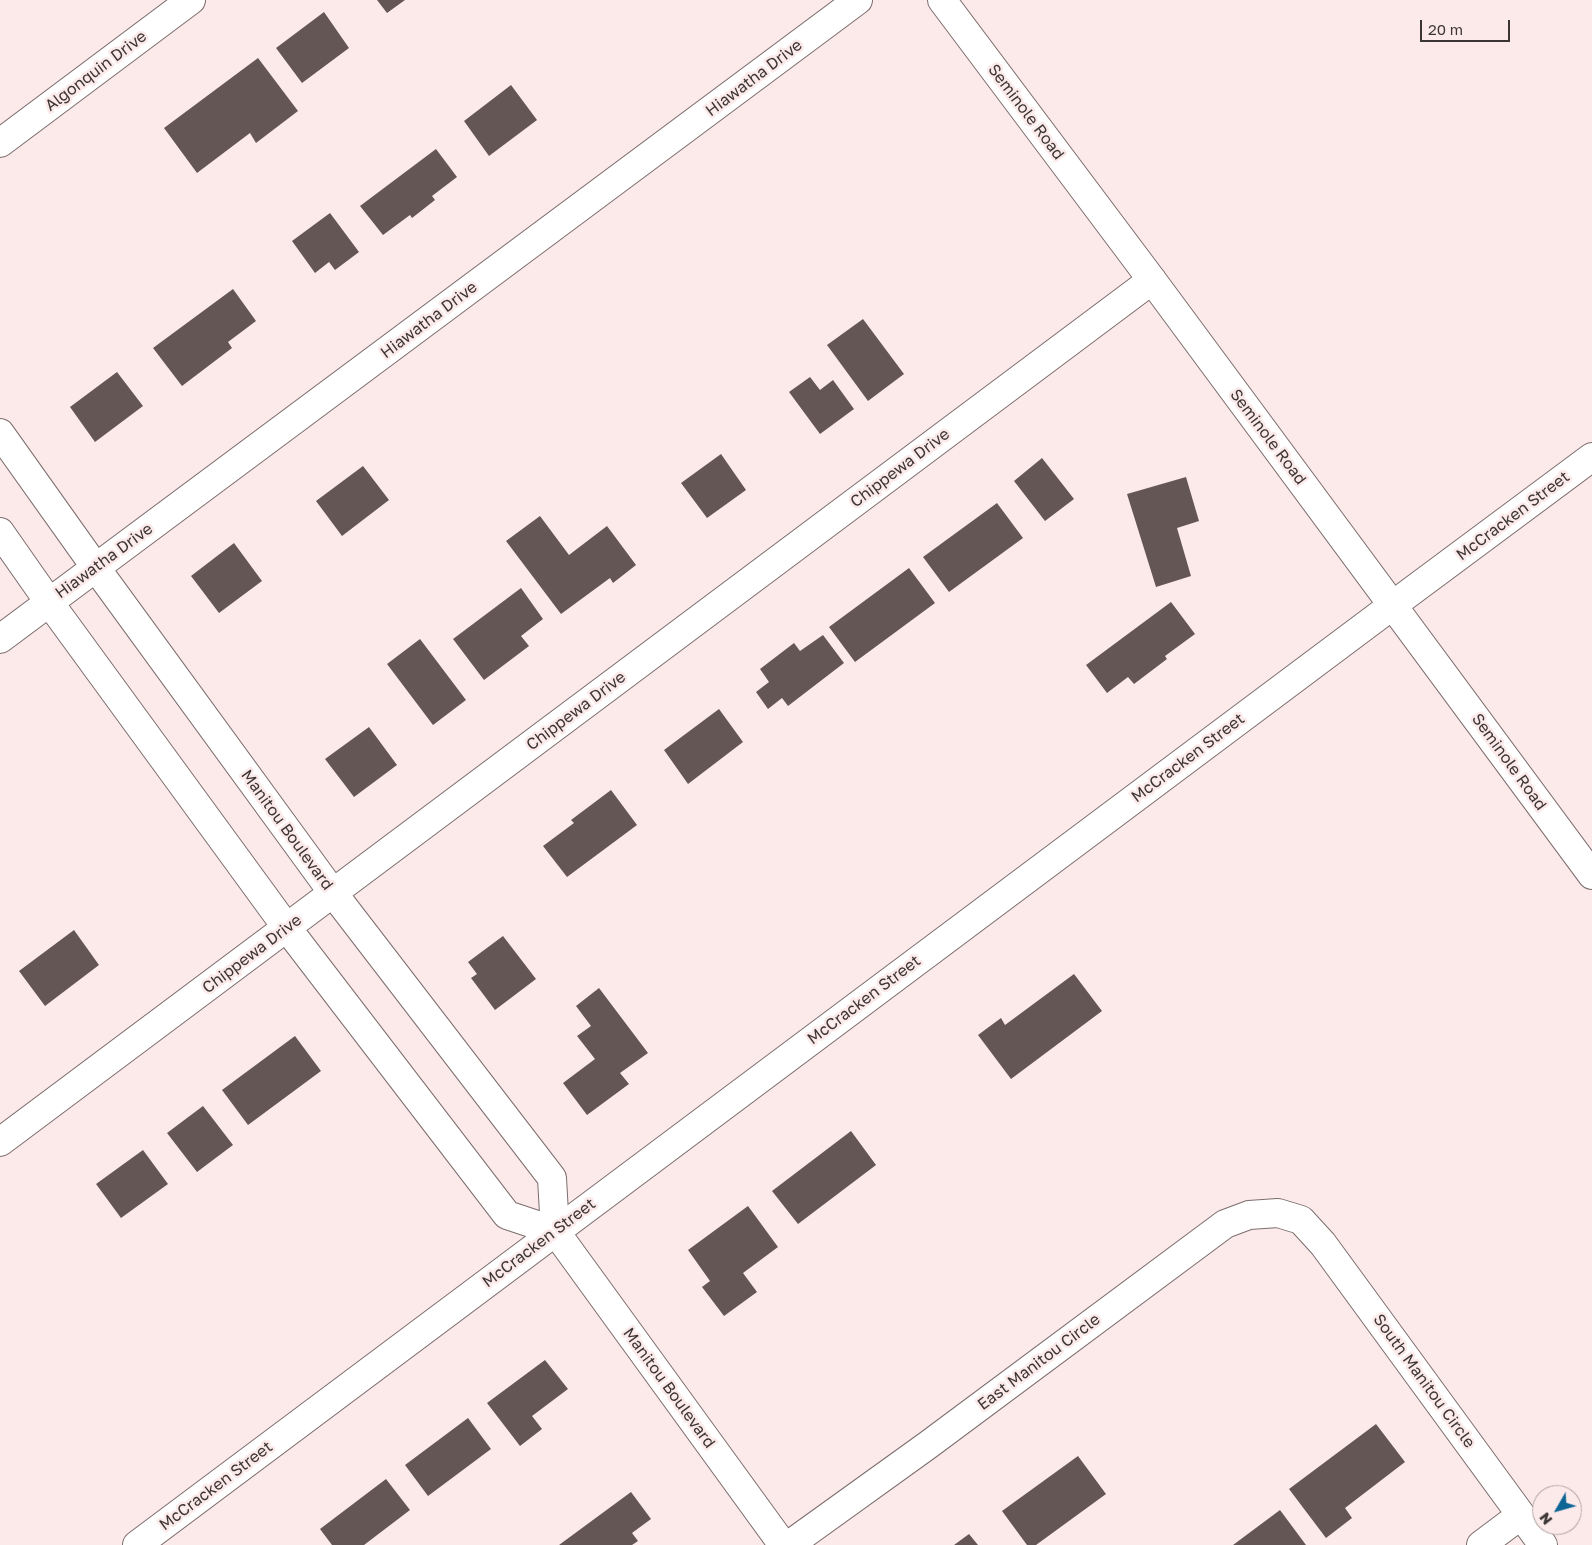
<!DOCTYPE html>
<html>
<head>
<meta charset="utf-8">
<style>
	body { margin:0 }
	#map { position:relative; width:1592px; height:1545px; overflow:hidden; background:#fceaea; font-family:"Golos Text",sans-serif }
	canvas { display:block }
	.north { position:absolute; left:1532px; top:1485px; width:50px; height:50px; box-sizing:border-box; background:#fceaea; border:1px solid #afa2a2; border-radius:50%; rotate:232deg; font-size:14px; font-weight:700; line-height:20px; text-align:center; color:#3c3535 }
	.north::after { content:''; display:block; margin:auto; width:18px; height:22px; background:#0d6595; clip-path:polygon(50% 0,100% 100%,50% 72%,0 100%) }
	.scale { position:absolute; left:1420px; top:20px; width:90px; height:22px; box-sizing:border-box; border:2px solid #3c3535; border-top:0; padding-left:6px; font-size:15px; line-height:18px; white-space:nowrap; color:#3c3535; -webkit-text-stroke:4px #fceaea; paint-order:stroke }
</style>
</head>
<body>
<div id="map">
<canvas width="1592" height="1545"></canvas>
<div class="north">N</div>
<div class="scale">20 m</div>
</div>
<script>
const context = document.querySelector('canvas').getContext('2d');
context.lineJoin = 'round';
function paint(path, color) { context.fillStyle = color; context.fill(path, 'evenodd'); }
const toPath = rows => new Path2D(rows.map(r => 'M' + r).join(''));
function trace(path, color, width, dash) { context.strokeStyle = color; context.lineWidth = width; context.lineCap = dash ? 'butt' : 'round'; context.setLineDash(dash || []); context.stroke(path); }
function drawText(font, color, halo, rows, align = 'center') {
  context.font = font + ' "Golos Text",sans-serif'; context.lineWidth = 5; context.setLineDash([]); context.textBaseline = 'middle'; context.strokeStyle = halo; context.fillStyle = color; for (const [text, x, y, turn = 0] of rows) {
    context.save(); context.translate(x, y); context.rotate((+turn || 0) * Math.PI / 180); context.textAlign = isNaN(turn) ? turn : align; if (halo) context.strokeText(text, 0, 0); context.fillText(text, 0, 0); context.restore();
  }
}
paint(toPath([
	[377,0,405,0,387,13],
	[324,12,349,48,302,83,276,48],
	[258,58,298,111,256,143,250,133,197,173,164,128],
	[511,85,537,120,489,156,464,121],
	[436,149,457,177,432,196,435,200,412,218,410,215,383,235,360,206],
	[330,213,359,252,335,270,329,262,315,273,292,241],
	[233,289,256,321,228,342,232,348,182,386,153,348],
	[863,319,904,374,868,401,827,345],
	[117,372,143,406,95,442,70,407],
	[810,377,820,390,833,380,854,409,820,434,789,392],
	[721,454,746,490,707,518,681,483],
	[1042,458,1074,499,1045,521,1014,481],
	[363,466,389,500,342,536,316,501],
	[1186,477,1199,521,1177,528,1191,576,1156,587,1127,494],
	[997,503,1023,538,949,592,923,557],
	[540,516,569,555,607,526,636,565,613,583,610,578,561,614,506,541],
	[234,543,262,581,219,613,191,576],
	[909,568,935,603,855,662,829,627],
	[521,588,543,619,521,636,529,646,484,680,453,639],
	[1171,602,1195,634,1165,656,1167,659,1134,684,1128,677,1107,693,1086,665],
	[823,635,844,663,788,706,782,698,768,709,756,692,769,682,760,669,794,643,800,651],
	[420,639,466,700,433,725,387,664],
	[719,709,743,742,688,784,664,750],
	[369,727,397,765,354,797,325,759],
	[611,790,637,825,567,877,543,846,574,823,571,820],
	[74,930,99,965,45,1006,19,971],
	[503,936,536,979,495,1010,471,978,477,974,468,962],
	[1074,974,1102,1011,1011,1079,978,1035,1001,1018,1005,1025],
	[599,988,648,1053,620,1073,629,1084,587,1115,563,1083,595,1059,577,1036,591,1026,576,1006],
	[295,1036,321,1071,248,1125,222,1090],
	[203,1106,233,1145,197,1172,167,1133],
	[851,1131,876,1165,798,1224,772,1191],
	[143,1150,168,1184,121,1218,96,1184],
	[748,1206,778,1247,743,1273,757,1292,724,1316,702,1287,710,1281,688,1250],
	[545,1360,568,1389,532,1416,542,1429,520,1446,487,1403],
	[468,1418,491,1449,428,1496,405,1465],
	[1376,1424,1405,1462,1345,1508,1352,1518,1326,1538,1289,1489],
	[1078,1456,1106,1494,1036,1545,1027,1545,1002,1511],
	[386,1479,410,1510,364,1545,332,1545,320,1529],
	[631,1492,651,1519,632,1533,638,1541,632,1545,559,1545],
	[1280,1510,1306,1545,1233,1545],
	[969,1534,978,1545,954,1545]
]), '#655656');
const street = toPath([
	[0,143,191,0],
	[0,433,96,568,333,893,552,1178,555,1231,783,1545],
	[0,532,49,602,287,928,507,1215,555,1231],
	[1393,605,1592,457],
	[0,639,858,0],
	[0,1142,1152,280],
	[789,1545,928,1445,1225,1224,1249,1215,1278,1213,1301,1220,1323,1244,1543,1545],
	[1481,1545,1521,1515]
]);
const secondary = toPath([
	[942,0,1152,280,1592,875],
	[137,1545,1393,605]
]);
trace(street, '#7d6d6d', 30);
trace(secondary, '#7d6d6d', 30);
trace(street, '#fff', 28);
trace(secondary, '#fff', 28);
drawText('16px', '#3c3535', '#fceaea', [
	["Algonquin Drive",96,71,-37],
	["Hiawatha Drive",754,78,-37],
	["Seminole Road",1026,112,53],
	["Hiawatha Drive",429,320,-37],
	["Seminole Road",1268,437,53],
	["Chippewa Drive",900,468,-37],
	["McCracken Street",1513,516,-37],
	["Hiawatha Drive",104,561,-36],
	["Chippewa Drive",576,711,-37],
	["McCracken Street",1188,758,-37],
	["Seminole Road",1509,762,54],
	["Manitou Boulevard",287,830,54],
	["Chippewa Drive",252,954,-37],
	["McCracken Street",864,1000,-37],
	["McCracken Street",539,1243,-37],
	["East Manitou Circle",1039,1362,-37],
	["South Manitou Circle",1424,1381,54],
	["Manitou Boulevard",669,1388,54],
	["McCracken Street",216,1486,-37]
]);
</script>
</body>
</html>
